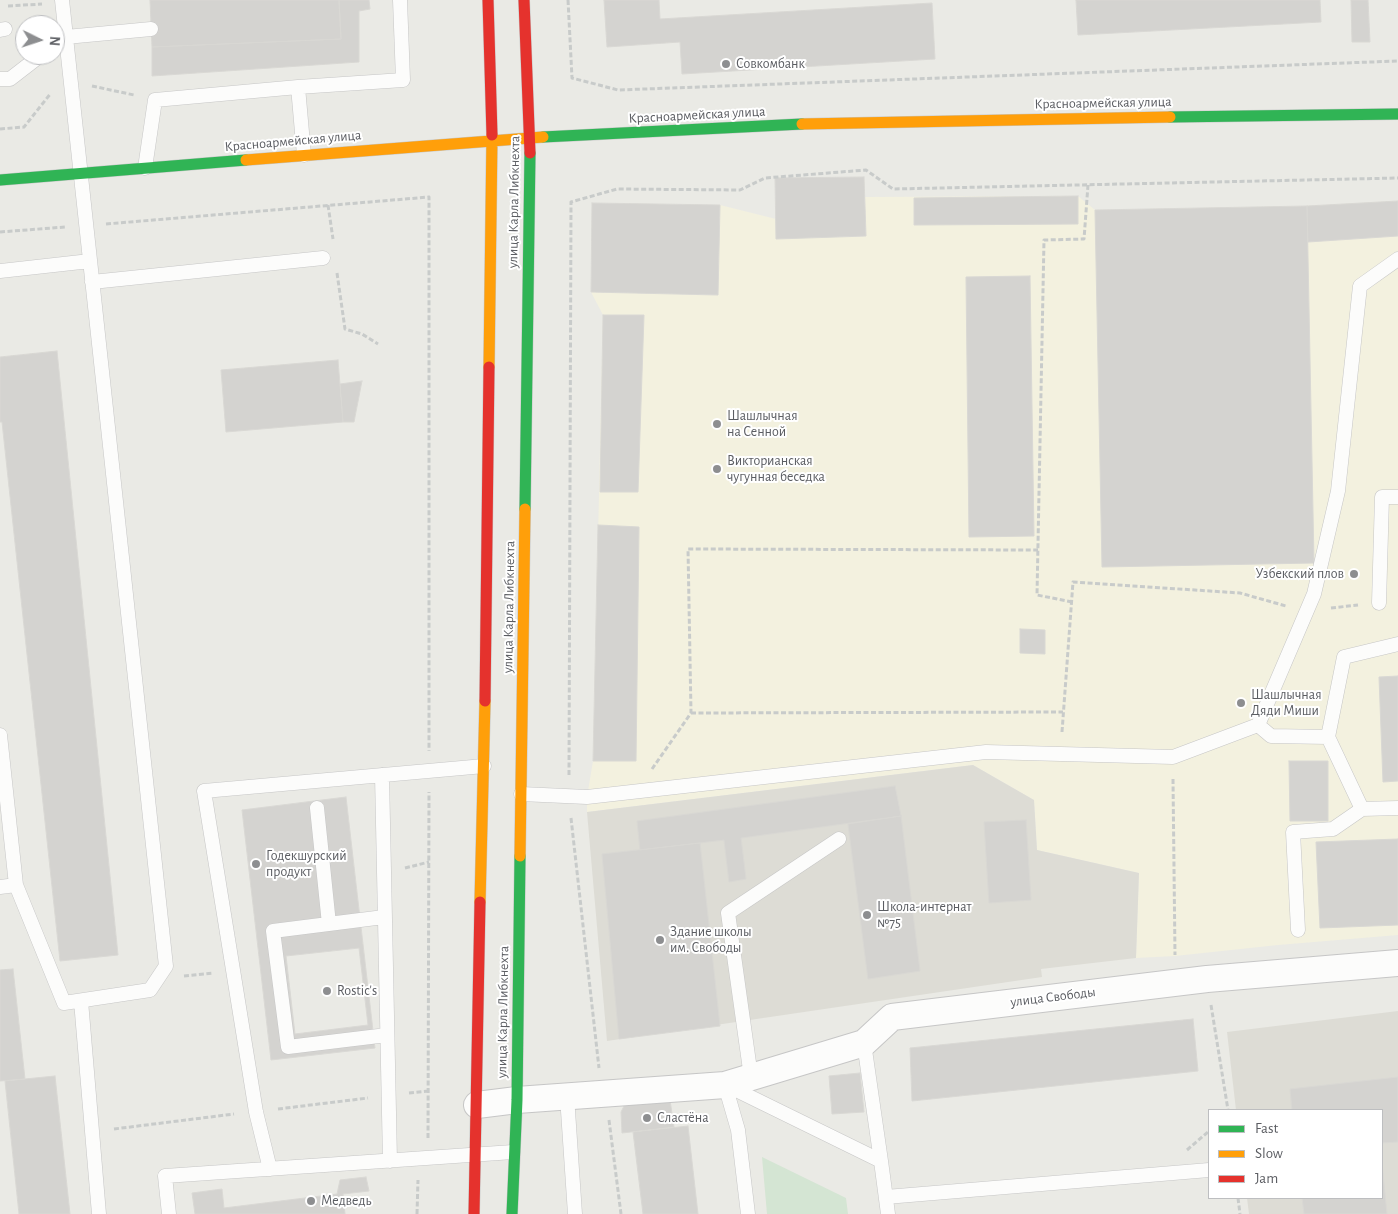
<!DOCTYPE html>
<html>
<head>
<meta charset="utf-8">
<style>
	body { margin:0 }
	#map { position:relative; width:1398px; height:1214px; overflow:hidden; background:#eaeae5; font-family:"Alegreya Sans",sans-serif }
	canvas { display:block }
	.legend { position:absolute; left:1208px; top:1109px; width:175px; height:90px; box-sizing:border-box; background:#fff; border:1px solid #bdbec0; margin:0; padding:6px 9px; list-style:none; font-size:15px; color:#5b5d62 }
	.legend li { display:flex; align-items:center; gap:10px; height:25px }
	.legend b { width:25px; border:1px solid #bdbec0 }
	.north { position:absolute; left:15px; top:15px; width:50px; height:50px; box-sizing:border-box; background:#fff; border:1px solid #bdbec0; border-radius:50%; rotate:94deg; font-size:14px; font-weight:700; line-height:20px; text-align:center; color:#5b5d62 }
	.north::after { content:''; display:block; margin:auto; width:18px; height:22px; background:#8d8e90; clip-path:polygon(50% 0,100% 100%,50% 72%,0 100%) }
</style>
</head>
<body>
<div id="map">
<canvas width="1398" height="1214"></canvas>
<ul class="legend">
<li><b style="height:6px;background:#30b455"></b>Fast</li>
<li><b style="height:6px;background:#ff9f0a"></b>Slow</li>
<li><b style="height:6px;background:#e5322d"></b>Jam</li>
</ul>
<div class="north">N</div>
</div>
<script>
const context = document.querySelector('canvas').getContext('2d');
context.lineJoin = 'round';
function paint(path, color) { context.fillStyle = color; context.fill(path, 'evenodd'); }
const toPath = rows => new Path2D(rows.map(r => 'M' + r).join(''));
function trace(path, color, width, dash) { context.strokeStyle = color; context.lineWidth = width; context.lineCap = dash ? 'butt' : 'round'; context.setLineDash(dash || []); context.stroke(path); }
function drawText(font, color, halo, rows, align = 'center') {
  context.font = font + ' "Alegreya Sans",sans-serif'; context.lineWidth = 4; context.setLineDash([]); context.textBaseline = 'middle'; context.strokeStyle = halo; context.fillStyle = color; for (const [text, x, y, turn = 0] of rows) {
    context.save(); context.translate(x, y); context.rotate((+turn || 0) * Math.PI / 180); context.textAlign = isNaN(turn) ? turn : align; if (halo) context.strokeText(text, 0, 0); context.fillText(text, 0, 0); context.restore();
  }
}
paint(toPath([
	[1078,196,1095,210,1307,206,1398,201,1398,935,1278,945,1175,956,1136,958,1139,873,1037,850,1034,800,973,765,587,812,587,797,593,761,603,315,591,292,717,295,720,205,776,219,776,238,866,236,865,197]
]), '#f3f1df');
paint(toPath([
	[973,765,1034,800,1037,850,1139,873,1136,958,1041,969,1042,977,607,1041,587,812],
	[1398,1011,1398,1214,1249,1214,1247,1198,1382,1198,1382,1110,1236,1110,1227,1032]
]), '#dddcd5');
paint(toPath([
	[762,1157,846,1198,848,1214,767,1214]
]), '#d4e5d3');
const building = toPath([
	[150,0,339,0,341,39,152,47,150,0],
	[339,0,369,0,370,9,359,11,359,62,152,76,152,47,341,39,339,0],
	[604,0,659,0,660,19,932,3,935,59,682,74,680,42,607,47,604,0],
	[1076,0,1320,0,1321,22,1078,35,1076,0],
	[1351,0,1368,0,1370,42,1352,42,1351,0],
	[864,177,866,236,776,239,775,178,864,177],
	[1078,196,1078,224,914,225,914,198,1078,196],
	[1398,201,1398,236,1308,242,1307,206,1398,201],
	[592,203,720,205,718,295,591,292,592,203],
	[1307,206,1314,563,1102,567,1095,210,1307,206],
	[1030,276,1034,536,969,537,966,277,1030,276],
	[603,315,644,315,638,492,600,492,603,315],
	[57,351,118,955,60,961,2,422,0,422,0,357,57,351],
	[338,360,343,422,226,432,221,370,338,360],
	[362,381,354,422,343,422,340,384,362,381],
	[598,525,639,527,636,761,593,761,598,525],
	[1020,629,1045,630,1045,654,1020,653,1020,629],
	[1398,676,1398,781,1383,782,1379,677,1398,676],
	[1289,761,1328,761,1328,821,1290,821,1289,761],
	[895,786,901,816,741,838,746,879,729,882,724,840,640,850,637,821,895,786],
	[346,797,375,1048,271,1060,242,810,346,797],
	[901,816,920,971,868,979,848,824,901,816],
	[1026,820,1031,900,989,903,984,822,1026,820],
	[1398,839,1398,925,1320,928,1316,842,1398,839],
	[700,843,720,1026,619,1039,602,854,700,843],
	[359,948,368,1025,295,1034,286,956,359,948],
	[13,969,25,1079,0,1081,0,970,13,969],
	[1193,1019,1198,1071,912,1101,910,1048,1193,1019],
	[860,1073,864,1112,832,1114,829,1076,860,1073],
	[55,1076,70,1214,19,1214,5,1081,55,1076],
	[1398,1077,1398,1142,1382,1143,1382,1110,1292,1110,1290,1089,1398,1077],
	[670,1100,674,1127,622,1133,621,1112,625,1104,670,1100],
	[688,1126,698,1214,643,1214,633,1132,688,1126],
	[1382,1163,1387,1214,1304,1214,1302,1198,1382,1198,1382,1163],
	[366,1177,369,1191,343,1194,345,1214,195,1214,192,1193,222,1189,224,1208,337,1194,340,1180,366,1177]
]);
paint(building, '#d4d3d0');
trace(building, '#d9d8d4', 1);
const lane = toPath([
	[0,30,5,29],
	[55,45,66,37,151,29],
	[0,79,10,79,41,55],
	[304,155,298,87,403,80,400,0],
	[145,168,155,100,298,87],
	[0,271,90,261],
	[92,282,323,258],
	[1379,603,1382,497,1398,497],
	[1398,644,1344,657,1328,737,1362,809,1398,808],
	[1258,725,1271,736,1328,737],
	[0,735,16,885],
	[382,775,390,1161],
	[521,794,587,797,986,752,1173,757,1258,725,1314,594,1338,491,1360,286,1398,259],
	[317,808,329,924],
	[0,887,16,885,64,1003,150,990,166,966,62,0],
	[384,917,273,931,288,1047,387,1035],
	[1298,930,1293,832,1333,829,1362,809],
	[81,1001,99,1214],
	[864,1043,881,1161],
	[751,1077,728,913,839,839],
	[725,1085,738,1130,748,1214],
	[726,1085,881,1161,888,1214],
	[567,1096,575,1214],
	[270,1169,256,1112,204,791,484,766],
	[886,1197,1209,1170],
	[169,1214,165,1176,513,1152]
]);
const street = toPath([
	[477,1105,517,1100,725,1085,864,1043,892,1017,1207,979,1398,963]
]);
const fast = toPath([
	[1170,117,1398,114],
	[543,137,802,124],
	[0,180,246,160],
	[525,509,530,153],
	[512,1214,517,1100,520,856]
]);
const slow = toPath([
	[802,124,1170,117],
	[246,160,543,137],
	[489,367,492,135],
	[520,856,525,509],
	[480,902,485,701]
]);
const jam = toPath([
	[488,0,492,135],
	[524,0,530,153],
	[485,701,489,367],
	[474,1214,480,902]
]);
trace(lane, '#c6c6c6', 15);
trace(street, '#c6c6c6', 28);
trace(fast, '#c6c7c7', 12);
trace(slow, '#c6c7c7', 12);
trace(jam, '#c6c7c7', 12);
trace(toPath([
	[568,0,572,78,618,90,1398,61],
	[8,6,42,4],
	[92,86,134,95],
	[0,129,24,127,51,93],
	[328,205,333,239],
	[106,224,429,197,429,751],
	[0,232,65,227],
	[337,273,345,329,362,334,378,344],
	[1072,602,1037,595,1044,240,1084,239,1088,185],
	[1331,608,1358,605],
	[691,713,1063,712],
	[1062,732,1073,582,1240,593,1286,606],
	[652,769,691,713,688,549,1038,550],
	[569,775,571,202,617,189,740,190,765,178,866,170,893,189,1398,178],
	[1173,779,1175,955],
	[571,818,599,1068],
	[405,868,429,862],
	[184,976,213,973],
	[1211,1005,1228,1110],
	[409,1093,428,1091],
	[278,1109,368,1098],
	[609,1120,621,1214],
	[114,1129,234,1114],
	[428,1138,429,792],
	[1187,1150,1209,1131],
	[1238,1198,1240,1214],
	[417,1214,418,1180]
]), '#c8cbca', 3, [5, 2.5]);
trace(lane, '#fcfcfb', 14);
trace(street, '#fcfcfb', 26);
trace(fast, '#30b455', 11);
trace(slow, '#ff9f0a', 11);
trace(jam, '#e5322d', 11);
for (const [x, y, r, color] of [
	[726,64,5,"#8d8e90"],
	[717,424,5,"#8d8e90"],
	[717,469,5,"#8d8e90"],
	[1354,574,5,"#8d8e90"],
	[1241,703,5,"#8d8e90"],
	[256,864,5,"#8d8e90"],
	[867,915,5,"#8d8e90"],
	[660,940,5,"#8d8e90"],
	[327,991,5,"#8d8e90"],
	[647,1118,5,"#8d8e90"],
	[311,1201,5,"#8d8e90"]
]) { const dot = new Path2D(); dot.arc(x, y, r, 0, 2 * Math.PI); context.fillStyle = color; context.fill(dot); trace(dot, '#fff', 2); }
drawText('14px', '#5b5d62', '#fff', [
	["Совкомбанк",736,64],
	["Шашлычная",727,416],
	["на Сенной",727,432],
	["Викторианская",727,461],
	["чугунная беседка",727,477],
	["Узбекский плов",1344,574,"right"],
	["Шашлычная",1251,695],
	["Дяди Миши",1251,711],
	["Годекшурский",266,856],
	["продукт",266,872],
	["Школа-интернат",877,907],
	["№75",877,923],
	["Здание школы",670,932],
	["им. Свободы",670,948],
	["Rostic's",337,991],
	["Сластёна",657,1118],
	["Медведь",321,1201]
], 'left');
drawText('14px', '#5b5d62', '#fff', [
	["Красноармейская улица",1103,103,-1],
	["Красноармейская улица",697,115,-3],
	["Красноармейская улица",293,141,-5],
	["улица Карла Либкнехта",514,202,-89],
	["улица Карла Либкнехта",509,607,-89],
	["улица Свободы",1053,997,-7],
	["улица Карла Либкнехта",503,1012,-89]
]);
</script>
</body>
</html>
